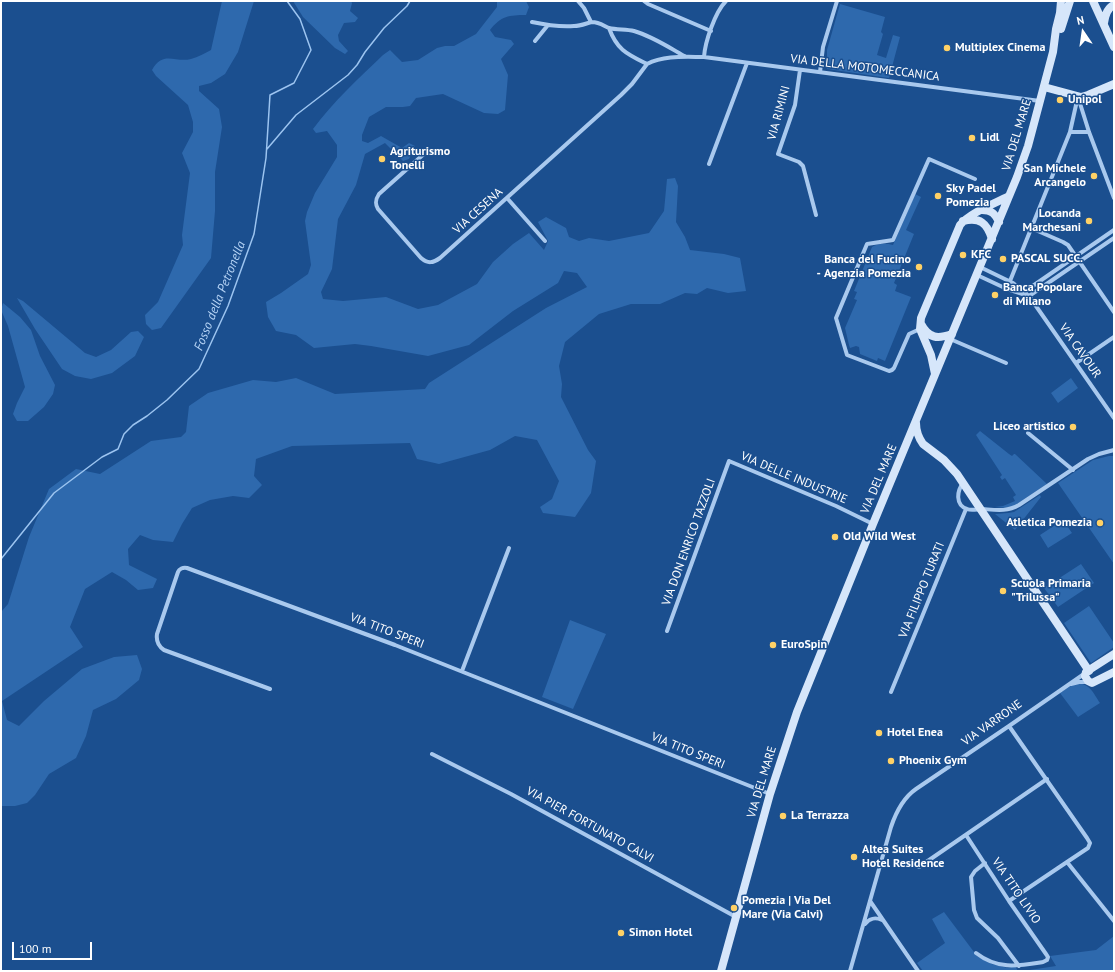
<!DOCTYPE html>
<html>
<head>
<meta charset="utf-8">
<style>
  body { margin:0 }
  #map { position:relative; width:1115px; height:972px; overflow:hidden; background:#1b4f8f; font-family:"PT Sans",sans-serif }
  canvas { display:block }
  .frame { position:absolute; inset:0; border:2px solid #fff; pointer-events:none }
  .north { position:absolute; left:1063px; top:12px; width:40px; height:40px; -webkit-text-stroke:3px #1b4f8f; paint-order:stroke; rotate:347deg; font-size:11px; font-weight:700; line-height:16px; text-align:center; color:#fff }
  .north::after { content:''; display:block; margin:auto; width:14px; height:18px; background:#fff; clip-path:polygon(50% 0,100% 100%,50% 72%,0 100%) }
  .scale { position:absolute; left:12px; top:942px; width:80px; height:18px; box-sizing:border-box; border:2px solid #fff; border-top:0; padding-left:5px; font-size:12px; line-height:14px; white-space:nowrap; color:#fff; -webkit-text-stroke:3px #1b4f8f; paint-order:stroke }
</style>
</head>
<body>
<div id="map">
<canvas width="1115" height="972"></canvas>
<div class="frame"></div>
<div class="north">N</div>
<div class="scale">100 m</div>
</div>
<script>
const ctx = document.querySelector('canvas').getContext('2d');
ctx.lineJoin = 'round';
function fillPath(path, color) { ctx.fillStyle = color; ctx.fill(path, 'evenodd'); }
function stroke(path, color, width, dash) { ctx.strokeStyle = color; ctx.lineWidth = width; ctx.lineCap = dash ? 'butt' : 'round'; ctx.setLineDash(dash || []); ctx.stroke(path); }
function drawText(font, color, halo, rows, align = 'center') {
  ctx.font = font + ' "PT Sans",sans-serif'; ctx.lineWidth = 3; ctx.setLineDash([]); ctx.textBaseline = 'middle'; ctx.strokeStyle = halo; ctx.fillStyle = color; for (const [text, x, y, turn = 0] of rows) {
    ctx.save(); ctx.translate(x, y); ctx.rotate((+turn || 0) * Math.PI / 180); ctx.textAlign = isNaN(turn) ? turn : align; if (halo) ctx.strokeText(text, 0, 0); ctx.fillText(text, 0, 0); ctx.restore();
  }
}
fillPath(new Path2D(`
  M222,1H254L238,52L225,74L211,83L199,86V91L219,109L222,127L215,172V211L211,258L161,328L152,330L146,324L145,315L158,302L183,245L182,235L190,173L182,153L193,132V122L188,105L156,76L152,70C163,50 175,63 191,59C198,57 205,53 211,50Z
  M293,1H351L352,3L350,11L358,18L355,22L344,23L338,35L339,41L348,51L345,54L335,48L303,17Z
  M497,1H526L529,7L526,15C509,15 501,16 490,30L495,37L511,40L514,44L501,59L508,75L505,110L498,114L484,113L443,94L416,98L410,106L403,107H386L369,117L362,135V141L368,143L381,136L402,148L409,143L415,146L409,159L403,161L385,143L365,154L356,185L338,219L332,269L321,292L323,299L343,301L386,297L418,309L438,305L477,284L493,262L513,244L529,233L544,250L548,241L538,222L546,217L566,228L569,237L579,241L589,238L609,241L649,233L664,211L667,179L675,178L678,186L676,222L685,237L690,250L724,254L740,258L746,291L728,293L707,288L697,294L685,293L660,304H631L599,314L565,342L559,366L562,384L561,397L588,450L596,461L591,493L575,517L543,513L540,507L552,499L559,481L537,440L515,436L490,450L439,464L417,459L410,443L292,446L256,459L254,476L262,485L249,498L233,496L210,500L192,508L182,524L173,542L153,540L140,535L128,549L129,565L157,579L153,588L138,590L126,580L112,572L85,589L70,627L83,647L2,701L7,720L19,726L44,701L82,669L114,657L137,655L142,669L139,680L116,699L93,710L86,736L76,758L49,774L35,795L27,803L15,806H1V612L8,604L29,537L49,489L76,469L100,474L151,441L181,437L186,432L189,406L208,393L253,380L276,382L296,378L335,394L425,389L429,383L546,308L587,287L577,273L564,271L558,283L513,311L469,345L428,356L371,346L355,344L314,348L296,335L276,331L268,317L266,302L281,293L308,274L311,265L305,221L307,212L315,193L337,157V145L327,131L316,133L313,129C334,101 358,79 383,55L390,50L402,62L418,60L437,48L445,46H454L476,34L497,7Z
  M840,4L885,17L881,32L883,34L877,55L886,58L893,35L900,37L889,78L827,69V50Z
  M915,194L921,197L906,230L914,234L894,283L897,285L895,291L911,297L885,361L878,358L877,361L860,354L859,347L856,346L850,348L849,345L845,328L857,300L854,299L857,292L854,291L872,247C878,243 886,243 893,245Z
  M17,298L23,301L85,353L96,357L111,350L131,332L138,331L144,337L135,356L112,373L91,379L75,376L62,369L35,329Z
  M3,303L20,317L31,330L40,356L55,385L53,394L44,407L28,421H17L13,414L17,403L25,387L8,326L1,310Z
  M1071,378L1078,388L1058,403L1051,393Z
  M980,431L1009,454L1012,456L1014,454H1015L1047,484L1014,506L1008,508L995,507L1003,506L1015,501L1013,497L1016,495L1005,478L1002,480L1000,477L1002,475L976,435Z
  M1109,456H1114V564L1058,483L1093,460Z
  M1040,495L1041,497L1015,530L995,514L1008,513L1014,512Z
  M1063,520L1072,533L1048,548L1040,535Z
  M1081,564L1094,583L1058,607L1044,588Z
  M1089,606L1114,643V647L1091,663L1064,623Z
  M570,620L606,634L573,709L542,697Z
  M1078,683C1091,685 1093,693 1100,703L1078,717L1060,693L1072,685Z
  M944,912L977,956L992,964L1008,968L1015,966L1018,971H923L917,963L945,943L932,919Z
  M1114,936V971H1023L1056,966L1050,956L1096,950Z`), '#2e69ad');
stroke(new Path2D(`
  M267,149L296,115L348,75L357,65L365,52L384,28L407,6L410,1
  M1,559L54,493L102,457L118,449L124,434L133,425L147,416L167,400L199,369L228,306L254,234L266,158L270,95L294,83L311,50L300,19L287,1`), '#9cc4f0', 1.5);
stroke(new Path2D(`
  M578,1L584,8L591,22
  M644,1L648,4L711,31
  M532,22C546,25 560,27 574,26C581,26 587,23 592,22C599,22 604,26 609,28C617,30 626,29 634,31C652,36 670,48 686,57
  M609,28C617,50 627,54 647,64
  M535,41L548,25
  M704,57C705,42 715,12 726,1
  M647,64C664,55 686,57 704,57L1040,101
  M800,70L795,105L778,154L799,162L803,166L816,215
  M820,72L823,47L837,1
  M1078,97L1089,132L1114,198
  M1070,132H1089
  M425,153L379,194C375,200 375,204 378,209L421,258C428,264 433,263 440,258L621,95L632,84L647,64
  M709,164L747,63
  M507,198L545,241
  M1031,228L1063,242L1068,245L1114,312
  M980,267L1013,283L1029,296L1114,418
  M977,275L1007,289L1029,296L1114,238
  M1010,281L1070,132L1078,96
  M1024,292L1114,230
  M920,329L909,334L894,368L892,370L889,371L847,355L836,318L867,244L893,240L929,159L975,179
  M950,339L1006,363
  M1076,363L1114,337
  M1028,433L1073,470
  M963,483C957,491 955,505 967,509C972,511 977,509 983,509C996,510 1007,512 1019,505L1088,459L1099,454L1114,450
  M667,631L729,461L836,506L873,524
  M462,671L509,548
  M1071,684L1079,682H1088
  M270,689L164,650C158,646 156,641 157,634L178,572C179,569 183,567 187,568L395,645L770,794
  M891,692L919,624L966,509
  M432,754L511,794L736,917
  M966,835L1009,901L1046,954L1048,957L1047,960L1043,962C1018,966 998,970 976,953
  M1067,862L1114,921
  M985,863L975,871L971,877L974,910L977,918L998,938L1019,966
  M919,867L1047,779
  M870,901L918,971
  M1009,901L1067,862L1088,848L1090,843L1087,838L1009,726
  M865,924C870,918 875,917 882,920
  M850,971L891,827C896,812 903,798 916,789L1009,726L1084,674`), '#a9c9ee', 4);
stroke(new Path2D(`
  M1093,1L1114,47
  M1104,23C1105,15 1107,8 1114,5
  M1061,29L1070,1
  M1044,87L1081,97L1088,95L1114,84
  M982,210C992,210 995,214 999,222
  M963,221C980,217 987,223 992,239
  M921,324C929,339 938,339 952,334
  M935,374L931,355L920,329L921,318L960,225C971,212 994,204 1009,196
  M916,423C916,431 918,437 923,444L944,460L957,474L1089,671
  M1114,654L1086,672L1085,676L1088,681L1092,683L1114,672
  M721,971L770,794L797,712L873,524L1017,177L1028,146L1053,52L1056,29L1060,13L1061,1`), '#d6e6fa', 8);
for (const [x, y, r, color] of [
  [947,48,4,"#ffd166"],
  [1060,100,4,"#ffd166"],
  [972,138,4,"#ffd166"],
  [382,159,4,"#ffd166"],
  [1094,176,4,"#ffd166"],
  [938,196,4,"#ffd166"],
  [1089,221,4,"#ffd166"],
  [963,255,4,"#ffd166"],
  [1003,259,4,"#ffd166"],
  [919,267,4,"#ffd166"],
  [995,295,4,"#ffd166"],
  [1073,427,4,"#ffd166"],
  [1100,523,4,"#ffd166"],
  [835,537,4,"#ffd166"],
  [1003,591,4,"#ffd166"],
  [773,645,4,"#ffd166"],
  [879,733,4,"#ffd166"],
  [891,761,4,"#ffd166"],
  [783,816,4,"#ffd166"],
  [854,857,4,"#ffd166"],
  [734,908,4,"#ffd166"],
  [621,933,4,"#ffd166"]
]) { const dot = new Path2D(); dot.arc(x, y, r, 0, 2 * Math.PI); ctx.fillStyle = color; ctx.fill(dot); stroke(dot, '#1b4f8f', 1.5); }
drawText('bold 12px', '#fff', '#1b4f8f', [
  ["Multiplex Cinema",955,48],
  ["Unipol",1068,100],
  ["Lidl",980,138],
  ["Agriturismo",390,152],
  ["Tonelli",390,166],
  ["San Michele",1086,169,"right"],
  ["Arcangelo",1086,183,"right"],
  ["Sky Padel",946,189],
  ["Pomezia",946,203],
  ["Locanda",1081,214,"right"],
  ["Marchesani",1081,228,"right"],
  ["KFC",971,255],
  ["PASCAL SUCC.",1011,259],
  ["Banca del Fucino",911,260,"right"],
  ["- Agenzia Pomezia",911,274,"right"],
  ["Banca Popolare",1003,288],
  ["di Milano",1003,302],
  ["Liceo artistico",1065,427,"right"],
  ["Atletica Pomezia",1092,523,"right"],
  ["Old Wild West",843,537],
  ["Scuola Primaria",1011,584],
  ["\"Trilussa\"",1011,598],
  ["EuroSpin",781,645],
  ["Hotel Enea",887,733],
  ["Phoenix Gym",899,761],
  ["La Terrazza",791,816],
  ["Altea Suites",862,850],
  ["Hotel Residence",862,864],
  ["Pomezia | Via Del",742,901],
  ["Mare (Via Calvi)",742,915],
  ["Simon Hotel",629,933]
], 'left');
drawText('12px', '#fff', '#1b4f8f', [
  ["VIA DELLA MOTOMECCANICA",865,68,7],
  ["VIA RIMINI",779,113,-75],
  ["VIA DEL MARE",1017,135,-73],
  ["VIA CESENA",478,211,-42],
  ["VIA CAVOUR",1080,351,55],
  ["VIA DELLE INDUSTRIE",794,478,23],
  ["VIA DEL MARE",879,479,-67],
  ["VIA DON ENRICO TAZZOLI",689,542,-70],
  ["VIA FILIPPO TURATI",922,590,-68],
  ["VIA TITO SPERI",387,631,21],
  ["VIA VARRONE",992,723,-35],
  ["VIA TITO SPERI",688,751,22],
  ["VIA DEL MARE",762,782,-73],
  ["VIA PIER FORTUNATO CALVI",590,825,29],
  ["VIA TITO LIVIO",1016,891,56]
]);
drawText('italic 13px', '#b5d3f5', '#1b4f8f', [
  ["Fosso della Petronella",220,296,-68]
]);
</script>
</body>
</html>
